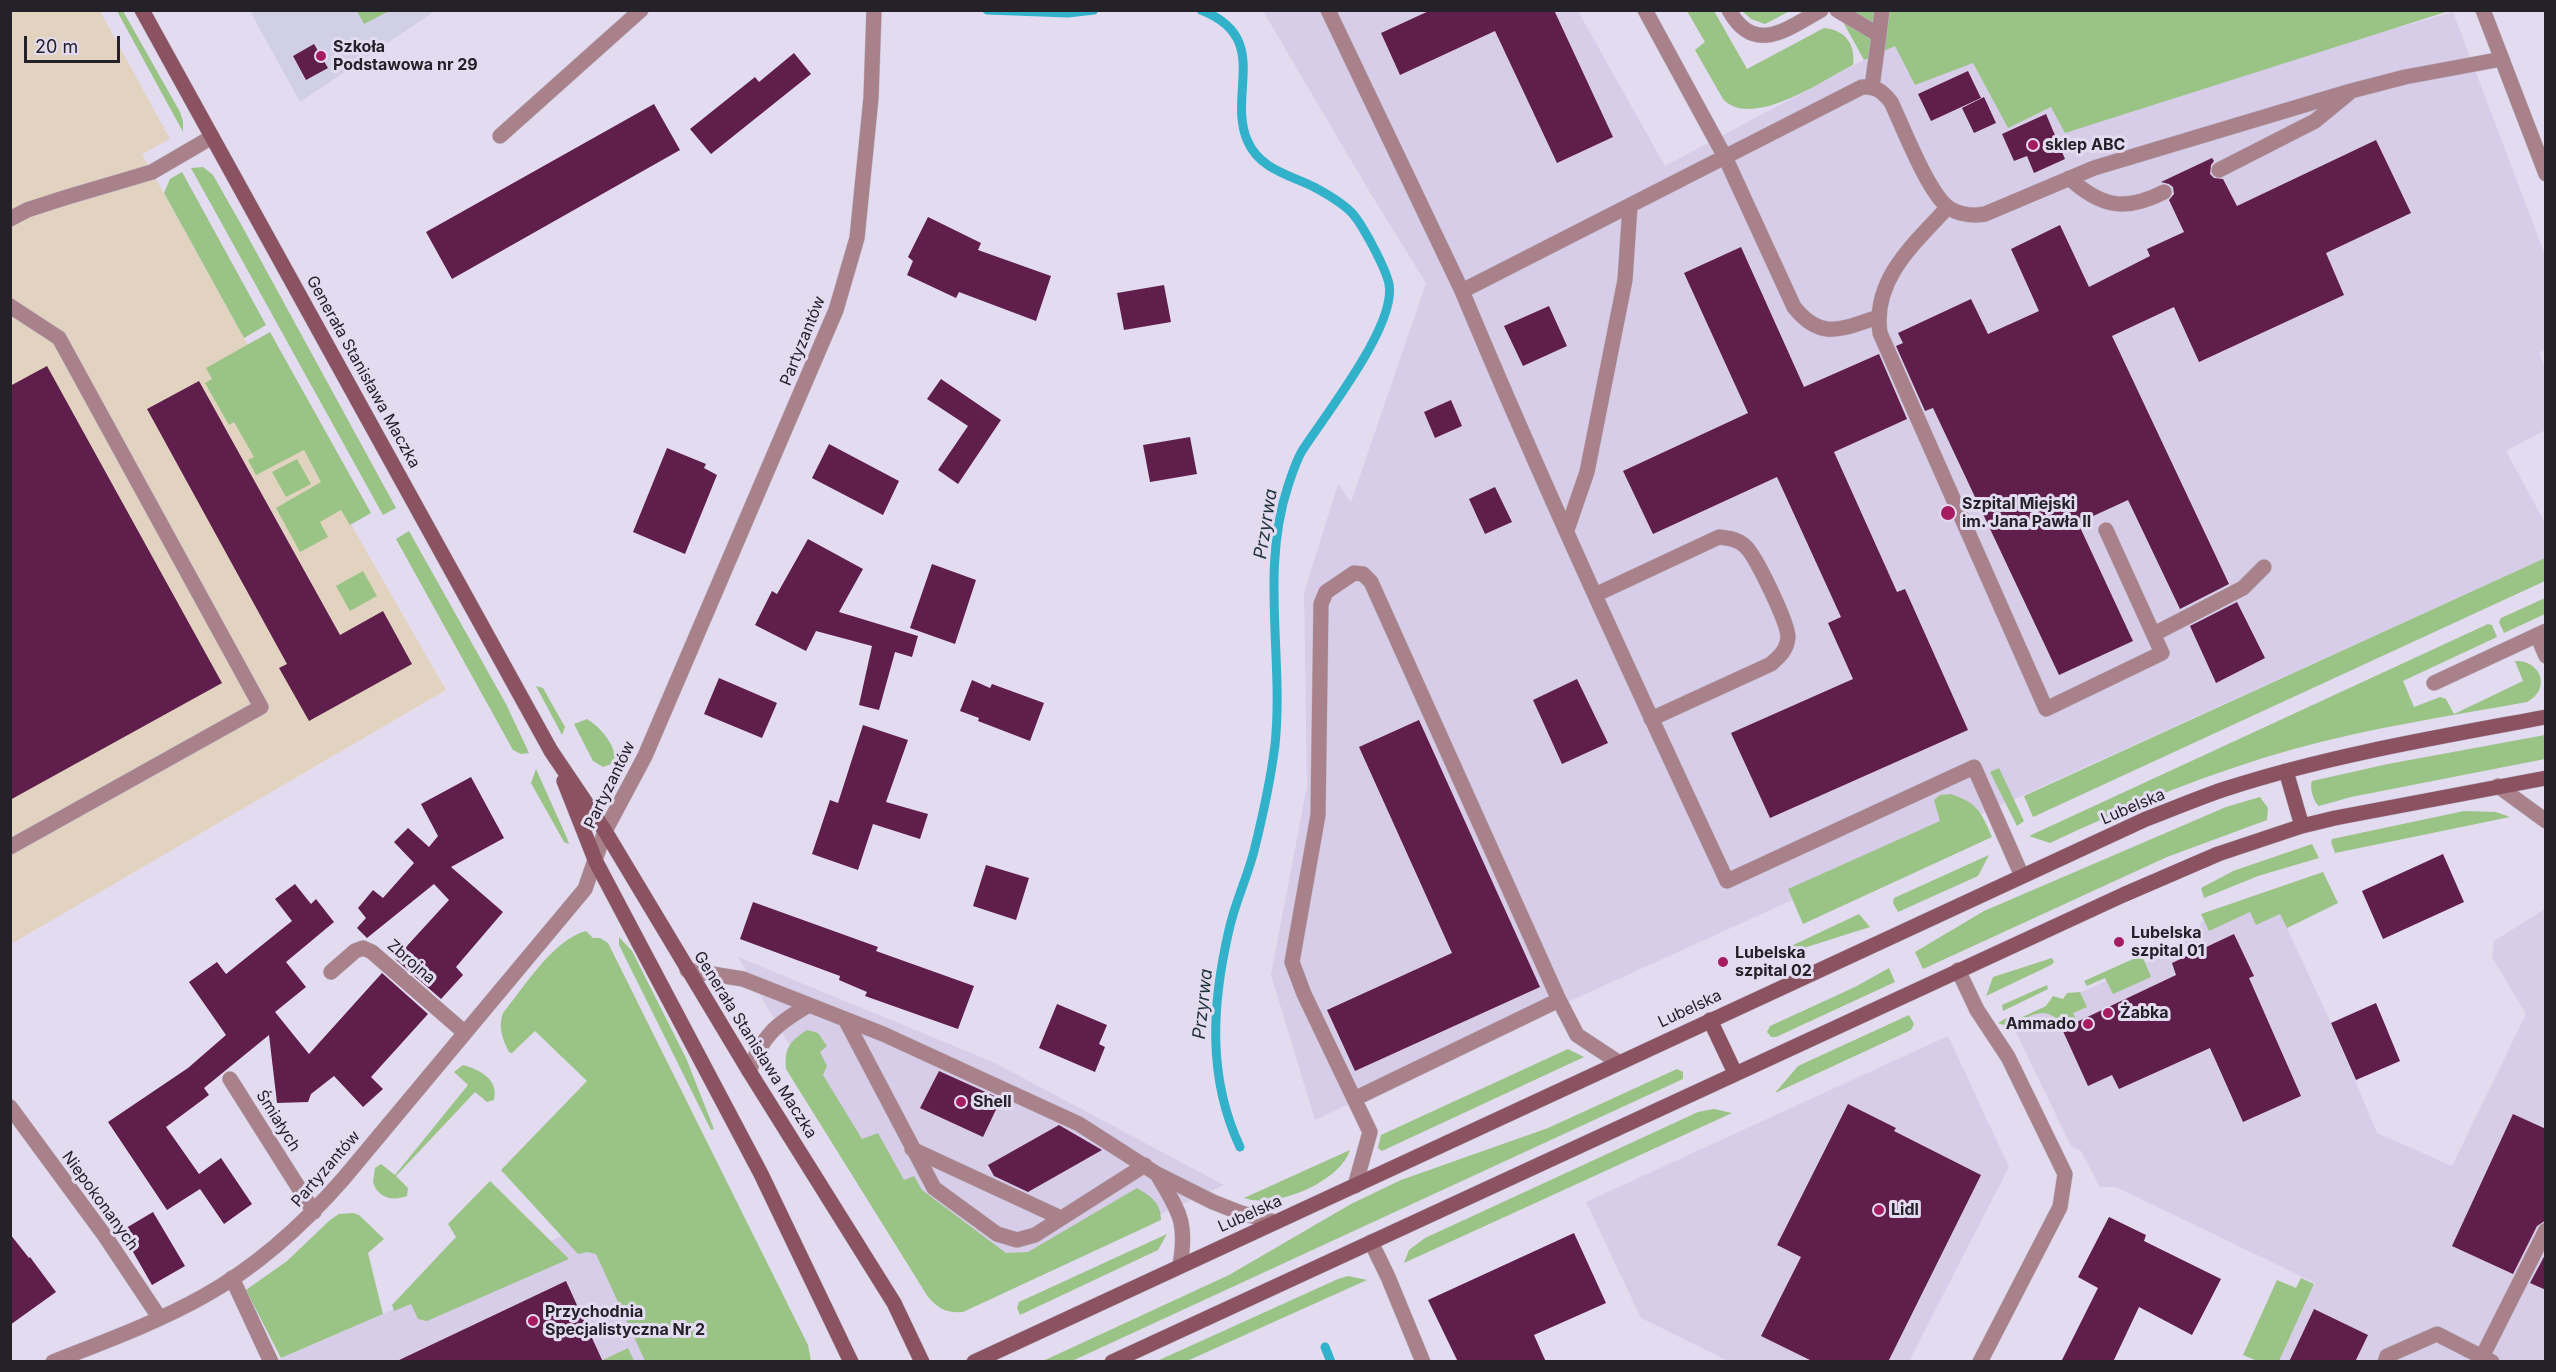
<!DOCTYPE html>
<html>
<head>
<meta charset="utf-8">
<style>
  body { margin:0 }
  #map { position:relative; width:2556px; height:1372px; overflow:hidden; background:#e3dbf0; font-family:Inter,sans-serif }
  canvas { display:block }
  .frame { position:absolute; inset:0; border:12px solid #242129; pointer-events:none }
  .scale { position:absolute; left:24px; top:36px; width:96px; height:27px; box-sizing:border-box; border:3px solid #242129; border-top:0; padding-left:8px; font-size:18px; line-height:21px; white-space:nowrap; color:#242129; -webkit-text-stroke:4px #e3dbf0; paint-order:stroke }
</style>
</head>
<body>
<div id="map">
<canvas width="2556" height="1372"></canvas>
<div class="frame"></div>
<div class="scale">20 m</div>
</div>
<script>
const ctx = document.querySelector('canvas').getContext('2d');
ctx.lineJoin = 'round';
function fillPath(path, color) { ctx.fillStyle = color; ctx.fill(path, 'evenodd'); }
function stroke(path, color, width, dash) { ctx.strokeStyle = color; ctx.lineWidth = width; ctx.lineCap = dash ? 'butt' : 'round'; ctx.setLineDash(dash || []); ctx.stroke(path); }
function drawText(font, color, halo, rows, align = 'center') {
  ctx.font = font + ' Inter,sans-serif'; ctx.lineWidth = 6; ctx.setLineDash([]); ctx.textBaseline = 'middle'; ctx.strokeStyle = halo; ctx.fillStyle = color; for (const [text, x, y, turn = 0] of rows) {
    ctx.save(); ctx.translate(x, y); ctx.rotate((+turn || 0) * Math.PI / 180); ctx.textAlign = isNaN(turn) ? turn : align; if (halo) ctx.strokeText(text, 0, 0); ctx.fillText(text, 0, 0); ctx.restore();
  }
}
fillPath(new Path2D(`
  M1263,11H1578L1665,166L1864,60L1895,45L1973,63L2008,127L2052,107L2404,26L2453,12L2545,255V350L2539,353L2545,368V430L2506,451L2545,523V558L1581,996L1315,1120L1271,975L1307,786L1304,593L1338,484L1351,502L1426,283L1369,191Z
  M2273,894L2328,908L2287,928L2331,1023L2377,1133L2452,1166L2526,1014L2492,957L2494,941L2545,909V1361H2279L2315,1283L2116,1187H2100L2081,1151L2071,1146L2012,1024L2180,947L2202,922Z
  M738,957L993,1062L1224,1185L1031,1274L946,1232L836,1124Z
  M1948,1036L2009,1167L1909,1361H1728L1641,1318L1586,1202Z
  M612,1214L687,1362H273Z`), '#d8cde8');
fillPath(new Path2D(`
  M11,11H100L170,139L142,154L244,338L446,690L11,944Z`), '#e2d3c1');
fillPath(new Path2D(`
  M250,11H435L300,102Z`), '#d1cfe5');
fillPath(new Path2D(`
  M2452,10L2065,133L2051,107L2008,128L1973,63L1915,85L1895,46L1864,60L1837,11Z
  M117,11H123L180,112L183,121V132Z
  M357,11H389L364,24Z
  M1687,11H1714L1747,69L1824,28C1845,30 1856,44 1853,65C1823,80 1752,130 1723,99L1695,50L1705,42Z
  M1742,11H1790L1765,24L1751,19Z
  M203,167L213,175L242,226L396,508L383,515L191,168Z
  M182,172L266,325L244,338L164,193L170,179Z
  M270,332L371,513L350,525L341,510L320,522L328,537L300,552L276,508L321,482L304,450L256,475L248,460L254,457L234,422L229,425L205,383L212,379L206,368Z
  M297,459L311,484L286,497L272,472Z
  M409,531L506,704L529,753L521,754L513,750L396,539Z
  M2545,558V581L2033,817L2024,796Z
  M363,571L377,596L350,611L336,586Z
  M2545,598V614L2504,633L2499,622L2501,618Z
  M2488,624L2492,625L2497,637L2403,681L2414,707L2440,697L2446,699L2454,714L2523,681L2515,661C2542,660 2551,690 2527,702C2449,716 2370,728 2294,749C2209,773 2130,805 2050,843L2029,836Z
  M536,686L543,688L565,727L562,735Z
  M587,719C600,727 618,746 614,763L603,767L593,761L574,724Z
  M2545,735V759L2351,797L2319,806C2314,803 2309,787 2312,781L2388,764Z
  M1999,768L2024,821L2017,826L1990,772Z
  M536,769L567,838L569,844L564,842L531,783Z
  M1951,794C1978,803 1981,812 1992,837L1803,924L1788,889L1940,821L1934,800L1940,795Z
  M2260,797L2268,808L2267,820L2167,857L1923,969L1915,952L1984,911L2226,807Z
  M2464,811L2496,812L2510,817L2335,853L2331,842L2332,839Z
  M2312,844L2319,858L2258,876L2204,898L2201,888L2233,871Z
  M1989,855L1978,876L1898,912L1893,903L1894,898Z
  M2323,872L2338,903L2287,928L2280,914L2256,925L2250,912L2209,931L2201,914Z
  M1859,914L1870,927L1791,952L1789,947Z
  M586,931L593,938H600L608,943L808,1345L811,1361H645L596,1254L587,1252L578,1254L501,1170L587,1081L535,1031L512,1053L509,1052C502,1038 498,1027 503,1013C525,986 553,940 586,931Z
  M619,937L632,951L686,1058L714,1129L711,1130L619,945Z
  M2142,955L2151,977L2113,994L2105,978L2087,986L2084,981Z
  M2052,958L2054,962L2051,965L1986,996L1993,977Z
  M1889,968L1895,982L1776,1037H1771L1767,1032L1770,1026L1855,987Z
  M2047,985L2048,989L2003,1011L2002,1005Z
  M2080,992L2087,1007L2073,1013L2076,1019L2063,1025C2043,1001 2028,1019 2009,1027L1998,1023L2008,1017L2016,1020L2046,1006L2053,996L2063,999L2067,993Z
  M1909,1015L1914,1024L1911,1030L1775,1093L1798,1066Z
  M807,1030L818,1033L827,1046L820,1052L827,1066L823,1075L862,1139L878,1133L904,1180L914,1176L922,1190L1006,1253L1028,1252L1137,1188C1152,1197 1161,1203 1161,1220L963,1312C946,1313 939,1309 928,1297L786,1069C784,1048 790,1041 807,1030Z
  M1568,1049L1584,1057L1382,1151L1378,1148L1381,1135Z
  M463,1065C480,1070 499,1079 494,1100L487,1102L475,1092L396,1176L408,1188L407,1196C392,1202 377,1197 373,1182L375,1168L381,1164L395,1175L468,1085L454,1072Z
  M1677,1069L1683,1072V1079L1072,1361H1043L1229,1275L1351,1204L1401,1180L1548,1128Z
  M1714,1109L1732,1113L1404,1263L1409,1250L1425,1238L1698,1112Z
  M1350,1150C1340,1182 1275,1209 1244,1198Z
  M490,1181L569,1259L427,1321L418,1319L411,1304L394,1311L392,1305L456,1237L448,1224Z
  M353,1213L359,1215L384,1239L368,1253L383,1314L281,1358L246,1290L287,1261L330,1220L339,1214Z
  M1167,1234L1158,1250L1020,1315L1017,1308L1019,1302Z
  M1348,1276L1367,1280L1187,1361H1157L1338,1279Z
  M2301,1278L2314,1284L2279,1361H2257L2243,1355L2277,1280L2296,1288Z
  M628,1348L634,1361H603V1360Z`), '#9ac386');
stroke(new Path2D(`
  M987,10L1068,13L1094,10
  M1201,10C1273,38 1226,95 1248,142C1260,169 1290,175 1314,187C1327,194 1341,202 1351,212C1362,223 1386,269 1389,284C1397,325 1325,415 1302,451C1296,461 1292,474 1288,486C1260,570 1284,659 1275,745C1271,777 1262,819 1254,851C1247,878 1235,903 1229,930C1212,1003 1207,1077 1240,1147
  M1325,1347L1331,1362`), '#32b2ca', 9);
fillPath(new Path2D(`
  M1431,10H1554L1613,137L1557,163L1495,31L1400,75L1381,33Z
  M314,44L328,68L306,80L293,56Z
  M794,53L811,74L711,154L690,129L755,77L759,82Z
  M1968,71L1981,98L1931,121L1918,94Z
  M1984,97L1996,123L1974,133L1962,108Z
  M654,104L680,150L452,279L426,232Z
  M2046,114L2065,159L2034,173L2027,156L2014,161L2002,134Z
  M2376,140L2411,213L2326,253L2344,295L2199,362L2174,307L2112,336L2229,584L2180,609L2128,500L2078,523L2133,641L2059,675L1933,408L1925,411L1896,346L1903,343L1898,333L1971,299L1988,334L2039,311L2011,249L2060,225L2089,287L2150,256L2147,249L2184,232L2169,200L2174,194L2173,187L2169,184L2161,182L2212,158L2214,161L2211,165L2210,174L2214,178L2223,179L2237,206Z
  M928,217L981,243L978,250L1051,276L1036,321L959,292L956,298L907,275L913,261L908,257Z
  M1741,247L1804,387L1879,354L1907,419L1834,452L1897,592L1905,589L1968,730L1770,818L1731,733L1853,679L1828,623L1841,617L1777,477L1653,534L1623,471L1748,413L1684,273Z
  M1164,285L1171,322L1124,330L1117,293Z
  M1549,306L1567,346L1523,366L1504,326Z
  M47,366L222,683L10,800V386Z
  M941,379L1001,420L958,484L938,470L968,426L927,399Z
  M199,381L340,635L383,611L412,664L309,721L279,668L287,664L147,409Z
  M1451,400L1462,426L1435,438L1424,412Z
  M1190,437L1197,474L1150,482L1143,445Z
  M829,444L899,481L883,515L812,478Z
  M667,448L706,464L704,468L717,475L685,554L633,532Z
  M1495,487L1512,522L1485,534L1469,499Z
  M808,539L863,569L839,612L918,636L912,657L895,652L879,710L859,705L872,646L816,631L806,651L755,625L772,591L777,594Z
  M932,564L976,580L955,644L910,628Z
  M2237,602L2265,658L2216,683L2190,626Z
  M719,678L777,703L762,738L704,714Z
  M1577,679L1608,743L1562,764L1533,700Z
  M972,680L990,688L992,684L1044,703L1030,741L978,721L979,718L960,711Z
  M1419,720L1540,987L1355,1071L1327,1010L1452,953L1359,747Z
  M863,725L908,740L886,802L928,814L920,839L873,824L858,870L812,854L830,800L838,803Z
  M471,777L504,838L451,867L503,912L456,967L463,975L441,999L395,959L449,900L434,884L367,938L357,928L366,918L358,908L373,890L383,898L414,863L394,842L408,828L429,847L438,836L421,804Z
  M2443,854L2464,902L2383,939L2362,891Z
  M986,865L1029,878L1016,920L973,906Z
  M295,884L311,904L316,899L334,922L286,962L306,987L275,1012L309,1054L382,973L428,1014L371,1077L383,1089L363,1107L334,1076L311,1094L308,1102L277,1103L269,1035L204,1088L209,1095L166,1127L199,1174L221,1158L252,1204L224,1224L200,1189L167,1210L108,1122L188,1068L226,1035L189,982L217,962L226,974L292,921L275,899Z
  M753,902L878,947L876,951L974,986L958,1029L865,996L867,992L839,980L840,976L740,939Z
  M2234,934L2254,976L2249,978L2301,1096L2243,1122L2210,1048L2119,1089L2112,1075L2088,1086L2062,1029L2176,975L2172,963Z
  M2376,1003L2400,1061L2356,1080L2331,1023Z
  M1057,1004L1107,1025L1099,1044L1105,1047L1095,1072L1039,1048Z
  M939,1071L1001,1099L983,1137L920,1108Z
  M1848,1104L1896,1128L1894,1131L1981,1175L1888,1362H1814L1761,1336L1801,1257L1777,1245Z
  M2513,1114L2546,1129V1220L2537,1226L2513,1274L2452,1246Z
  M1059,1125L1102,1150L1028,1192L994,1176L988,1165Z
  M153,1212L185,1266L152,1285L121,1231Z
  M2109,1217L2146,1235L2144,1241L2221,1279L2192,1335L2139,1307L2113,1362H2061L2098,1288L2078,1277Z
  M1574,1233L1606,1303L1534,1335L1546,1362H1458L1428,1300Z
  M10,1234L29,1258L30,1257L56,1292L10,1325Z
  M2546,1253V1290L2530,1283Z
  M566,1281L603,1362H395Z
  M2314,1309L2368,1335L2355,1362H2289Z`), '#601e4d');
const service = new Path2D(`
  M1328,10L1462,291L1862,87C1876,86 1882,91 1891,102C1903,127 1928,193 1949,208C1960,215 1973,216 1985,214L2094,168L2351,91L2405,77L2502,59
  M1645,10L1725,157L1794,307C1821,341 1842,329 1878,317
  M1729,10C1754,56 1787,29 1821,10
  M1837,10L1879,35L1872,87
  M1879,35L1882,10
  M500,136L641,10
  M2219,170L2315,121L2348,94
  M2069,178C2101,207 2125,212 2164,192
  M1948,207C1915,243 1872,279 1880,333L2046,709L2162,653L2106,530
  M10,219L27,210L64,198L152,172L212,137
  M1462,291C1545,490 1636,686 1727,881L1974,767L2022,876
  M10,306L59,338L261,707L10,847
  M1567,530L1587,472L1625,280L1630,206
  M1597,594L1719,537C1729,538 1737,539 1745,546C1756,556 1788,623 1788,637C1787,650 1780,656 1771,664L1651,719
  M2154,634L2243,588L2264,567
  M2537,635L2546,656
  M2434,683L2546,631
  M2498,786L2546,821
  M687,970L743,979L883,1034L1079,1124L1157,1174L1213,1202L1241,1213L1275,1222
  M1958,970L1977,1010
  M845,1019L934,1188L997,1234L1017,1240L1035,1235L1145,1165
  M749,1071C763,1035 776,1024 809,1005
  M1354,1099L1559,1000
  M912,1149L1061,1218
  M1157,1174C1178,1211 1188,1220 1180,1265
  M1355,1186L1370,1132L1304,994L1292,962L1318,815L1321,604L1326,592L1354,573L1363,574L1371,582L1559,1000L1577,1035L1618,1062
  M232,1278L271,1362
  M2482,1357L2546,1230
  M2385,1362L2387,1356L2437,1334L2492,1362`);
const minor = new Path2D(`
  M2483,10L2546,174
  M331,972L355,951L363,948L372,952L464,1032
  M1977,1010L2008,1057L2065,1174L2060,1207L1980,1362
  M230,1079L314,1212
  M10,1107L105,1236L159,1317
  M1371,1242L1388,1277L1423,1362
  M53,1362C103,1342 156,1323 204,1296C258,1266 304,1224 344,1178L585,889L605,831L645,756L836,310L857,238L871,98L874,10`);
const secondary = new Path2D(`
  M142,10L551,751L605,831L749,1071L894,1303L922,1362
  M2286,771L2302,826
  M564,781L596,862L761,1174L851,1362
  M1710,1020L1735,1073
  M974,1362L2146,819C2173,809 2200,797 2228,788C2331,755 2439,737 2546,717
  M1112,1362L2123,895L2218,854L2302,826L2335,818L2546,778`);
stroke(service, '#c1bacc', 16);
stroke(minor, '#c1bacc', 16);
stroke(secondary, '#c1bacc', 16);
stroke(service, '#a8818a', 15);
stroke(minor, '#a8818a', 15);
stroke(secondary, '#8b5362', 15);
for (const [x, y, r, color] of [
  [321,56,6,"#a61c62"],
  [2033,145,6,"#a61c62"],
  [1948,513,8,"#a61c62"],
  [2119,942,6,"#a61c62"],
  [1723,962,6,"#a61c62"],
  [2108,1013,6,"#a61c62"],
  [2088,1024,6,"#a61c62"],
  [961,1102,6,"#a61c62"],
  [1879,1210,6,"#a61c62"],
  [533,1321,6,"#a61c62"]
]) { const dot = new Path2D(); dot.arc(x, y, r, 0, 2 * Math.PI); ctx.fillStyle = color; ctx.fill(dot); stroke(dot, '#e3dbf0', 2); }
drawText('bold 16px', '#242129', '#e3dbf0', [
  ["Szkoła",333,47],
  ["Podstawowa nr 29",333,65],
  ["sklep ABC",2045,145],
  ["Szpital Miejski",1962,504],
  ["im. Jana Pawła II",1962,522],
  ["Lubelska",2131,933],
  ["szpital 01",2131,951],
  ["Lubelska",1735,953],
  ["szpital 02",1735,971],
  ["Żabka",2120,1013],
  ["Ammado",2076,1024,"right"],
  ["Shell",973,1102],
  ["Lidl",1891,1210],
  ["Przychodnia",545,1312],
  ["Specjalistyczna Nr 2",545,1330]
], 'left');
drawText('16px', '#242129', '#e3dbf0', [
  ["Partyzantów",803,341,-68],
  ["Generała Stanisława Maczka",363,372,61],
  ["Partyzantów",610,785,-64],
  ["Lubelska",2133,807,-23],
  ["Zbrojna",411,962,41],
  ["Lubelska",1690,1009,-25],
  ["Generała Stanisława Maczka",755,1045,58],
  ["Śmiałych",278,1121,58],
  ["Partyzantów",326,1169,-49],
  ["Niepokonanych",100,1201,54],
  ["Lubelska",1250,1214,-24]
]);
drawText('italic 18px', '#1d3237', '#e3dbf0', [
  ["Przyrwa",1266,524,-81],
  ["Przyrwa",1203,1004,-84]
]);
</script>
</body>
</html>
